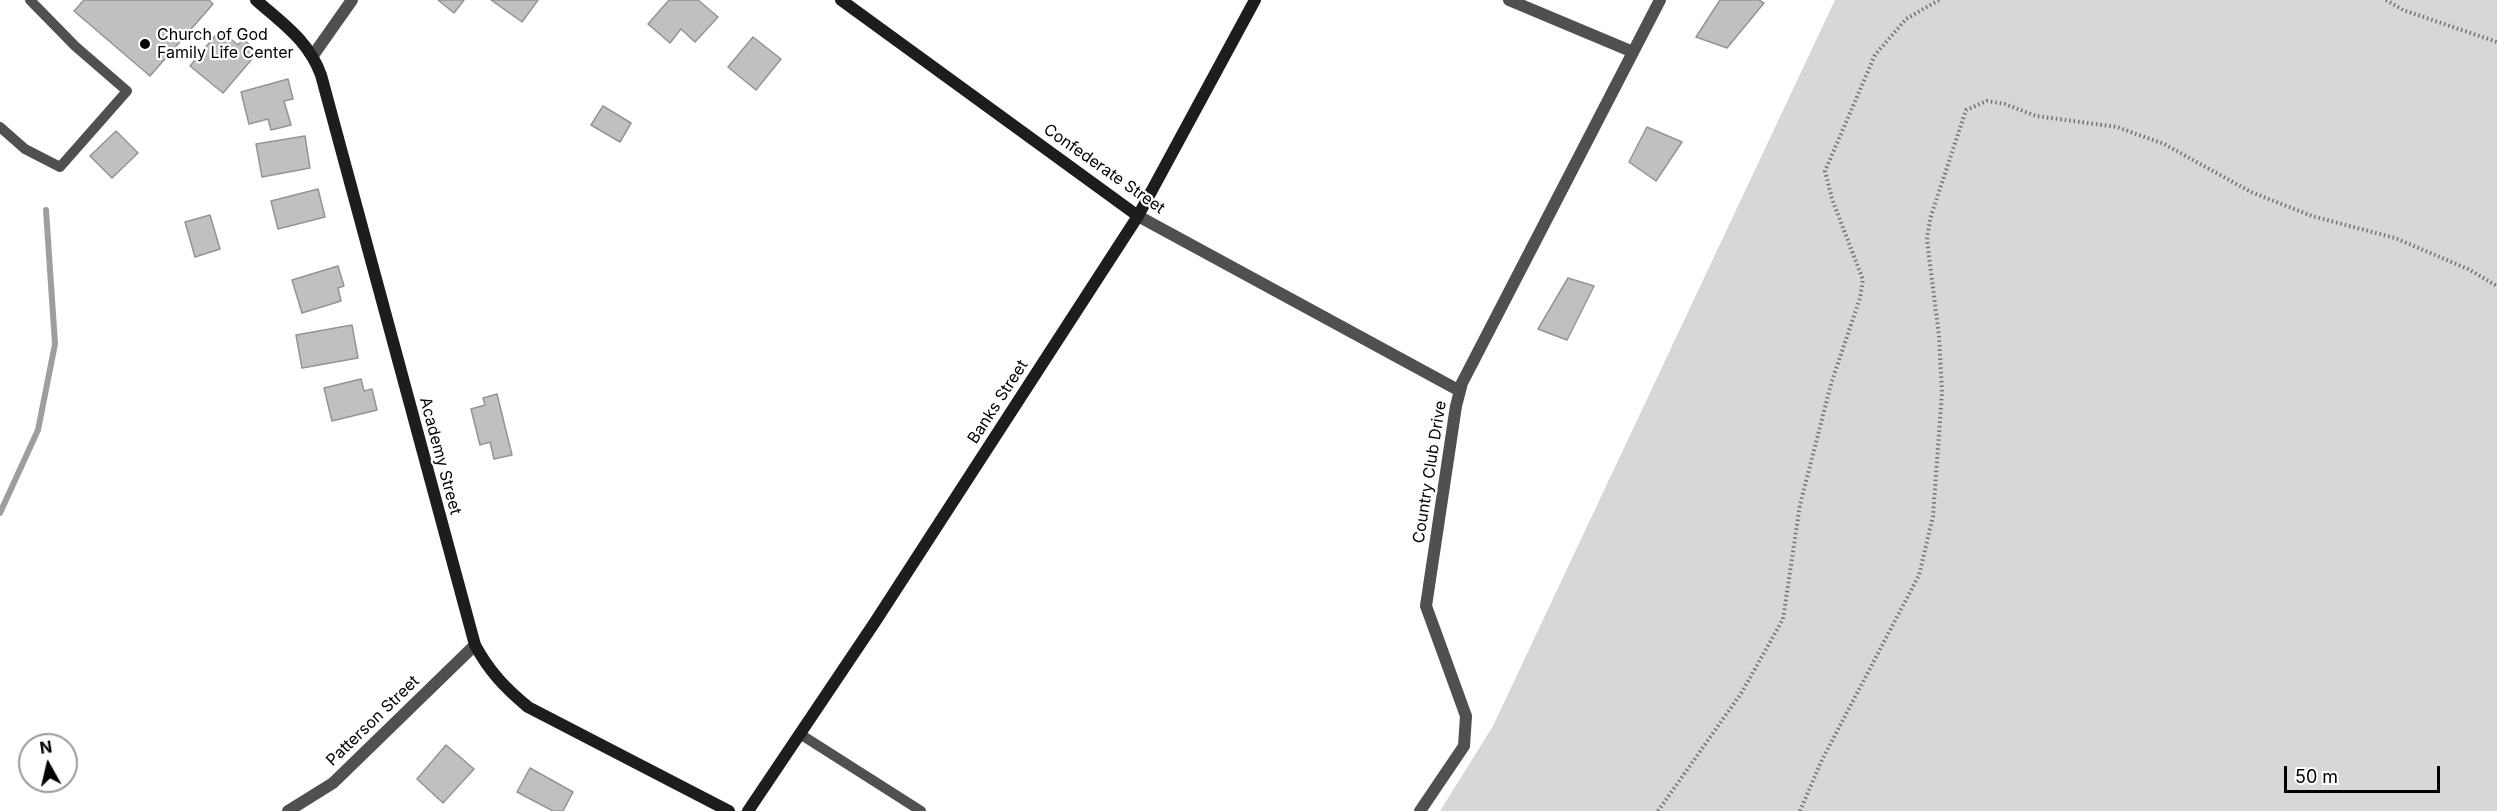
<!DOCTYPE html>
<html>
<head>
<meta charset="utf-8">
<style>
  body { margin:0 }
  #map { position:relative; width:2497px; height:811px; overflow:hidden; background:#fff; font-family:Inter,sans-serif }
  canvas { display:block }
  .north { position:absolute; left:18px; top:733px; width:60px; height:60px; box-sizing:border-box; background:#fff; border:2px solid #999; border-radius:50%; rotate:352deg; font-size:16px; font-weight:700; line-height:24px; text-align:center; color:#000 }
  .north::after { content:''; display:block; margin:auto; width:21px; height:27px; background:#000; clip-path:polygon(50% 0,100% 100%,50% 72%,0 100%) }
  .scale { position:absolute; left:2284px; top:766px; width:156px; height:27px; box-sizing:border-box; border:3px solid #000; border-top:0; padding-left:8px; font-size:18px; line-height:21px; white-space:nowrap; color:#000; -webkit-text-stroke:4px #fff; paint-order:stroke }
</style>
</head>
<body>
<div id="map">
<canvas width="2497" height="811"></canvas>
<div class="north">N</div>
<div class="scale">50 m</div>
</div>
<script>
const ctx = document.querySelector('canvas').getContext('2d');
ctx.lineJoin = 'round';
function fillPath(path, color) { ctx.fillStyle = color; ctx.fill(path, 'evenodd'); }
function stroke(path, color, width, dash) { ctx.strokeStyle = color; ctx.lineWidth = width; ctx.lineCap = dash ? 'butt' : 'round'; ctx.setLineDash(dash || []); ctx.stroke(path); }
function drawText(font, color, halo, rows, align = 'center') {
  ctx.font = font + ' Inter,sans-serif'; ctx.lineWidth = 4.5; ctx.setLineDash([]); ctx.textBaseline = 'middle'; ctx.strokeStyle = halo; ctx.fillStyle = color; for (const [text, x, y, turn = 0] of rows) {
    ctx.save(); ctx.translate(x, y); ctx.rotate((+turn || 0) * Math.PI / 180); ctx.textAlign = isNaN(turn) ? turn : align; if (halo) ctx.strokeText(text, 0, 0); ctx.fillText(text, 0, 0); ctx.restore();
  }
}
fillPath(new Path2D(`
  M1835,0H2497V811H1440L1493,726Z`), '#d7d7d7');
stroke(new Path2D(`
  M0,513L38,430L55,344L46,210`), '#9e9e9e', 6);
const building = new Path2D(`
  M84,0H209L213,4L150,76L74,11Z
  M438,0H464L454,13Z
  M491,0H538L522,22Z
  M669,0H698L718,17L695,42L681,29L670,43L648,24Z
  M1720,0H1759L1764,3L1727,48L1696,37Z
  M220,30L238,45L243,39L258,52L223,93L190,66Z
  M753,37L781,59L756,90L728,67Z
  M288,79L293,99L284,101L291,125L271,130L268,119L249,124L241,92Z
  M603,106L631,123L620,142L591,125Z
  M1647,127L1682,142L1656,181L1629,162Z
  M116,131L138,153L112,178L90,156Z
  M305,136L310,168L262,177L256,144Z
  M318,189L325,217L278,229L271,201Z
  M210,215L220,249L195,257L185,222Z
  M338,266L344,286L338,288L341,301L302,313L292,280Z
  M1568,278L1594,286L1567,340L1538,329Z
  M352,325L358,358L302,368L296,335Z
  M361,379L364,391L372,389L377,410L332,421L324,388Z
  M497,394L512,455L494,459L490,442L480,445L471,409L485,405L483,398Z
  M446,745L474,769L443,803L417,779Z
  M530,768L573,792L563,811H553L517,792Z`);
fillPath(building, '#c0c0c0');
stroke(building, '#949494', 1.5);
stroke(new Path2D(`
  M2386,0L2403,10L2497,42
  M1658,811L1742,692L1783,619L1800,505L1831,384L1860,298L1863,280L1832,199L1825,171L1875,55L1906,19L1939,0
  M1800,811L1821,762L1919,575L1933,516L1942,392L1939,336L1927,240L1930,219L1966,110L1987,101L2005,104L2036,116L2117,127L2164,144L2251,192L2312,216L2395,238L2468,269L2497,286`), '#727272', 4, [1.5, 3]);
stroke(new Path2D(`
  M0,127L25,149L60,167L127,91L75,46L30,0
  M800,734L921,811`), '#505050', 10);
stroke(new Path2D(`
  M1509,0L1633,52
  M314,54L352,0
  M1138,216L1460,391
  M288,811L333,783L475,645
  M1420,811L1464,746L1466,716L1426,606L1456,406L1462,383L1660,0`), '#505050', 12);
stroke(new Path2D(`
  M256,0C283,24 308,40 321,75L475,645C489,671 505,688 528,707L729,811
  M841,0L1138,216
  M748,811L875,622L1138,216L1255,0`), '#1d1d1d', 12);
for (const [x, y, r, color] of [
  [145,44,6,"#000"]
]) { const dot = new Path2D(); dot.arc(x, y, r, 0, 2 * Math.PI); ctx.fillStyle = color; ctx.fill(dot); stroke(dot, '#fff', 2); }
drawText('16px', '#000', '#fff', [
  ["Church of God",157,35],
  ["Family Life Center",157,53]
], 'left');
drawText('16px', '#000', '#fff', [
  ["Confederate Street",1104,169,35],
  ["Banks Street",998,402,-57],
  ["Academy Street",440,456,75],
  ["Country Club Drive",1430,472,-81],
  ["Patterson Street",373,721,-44]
]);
</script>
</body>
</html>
